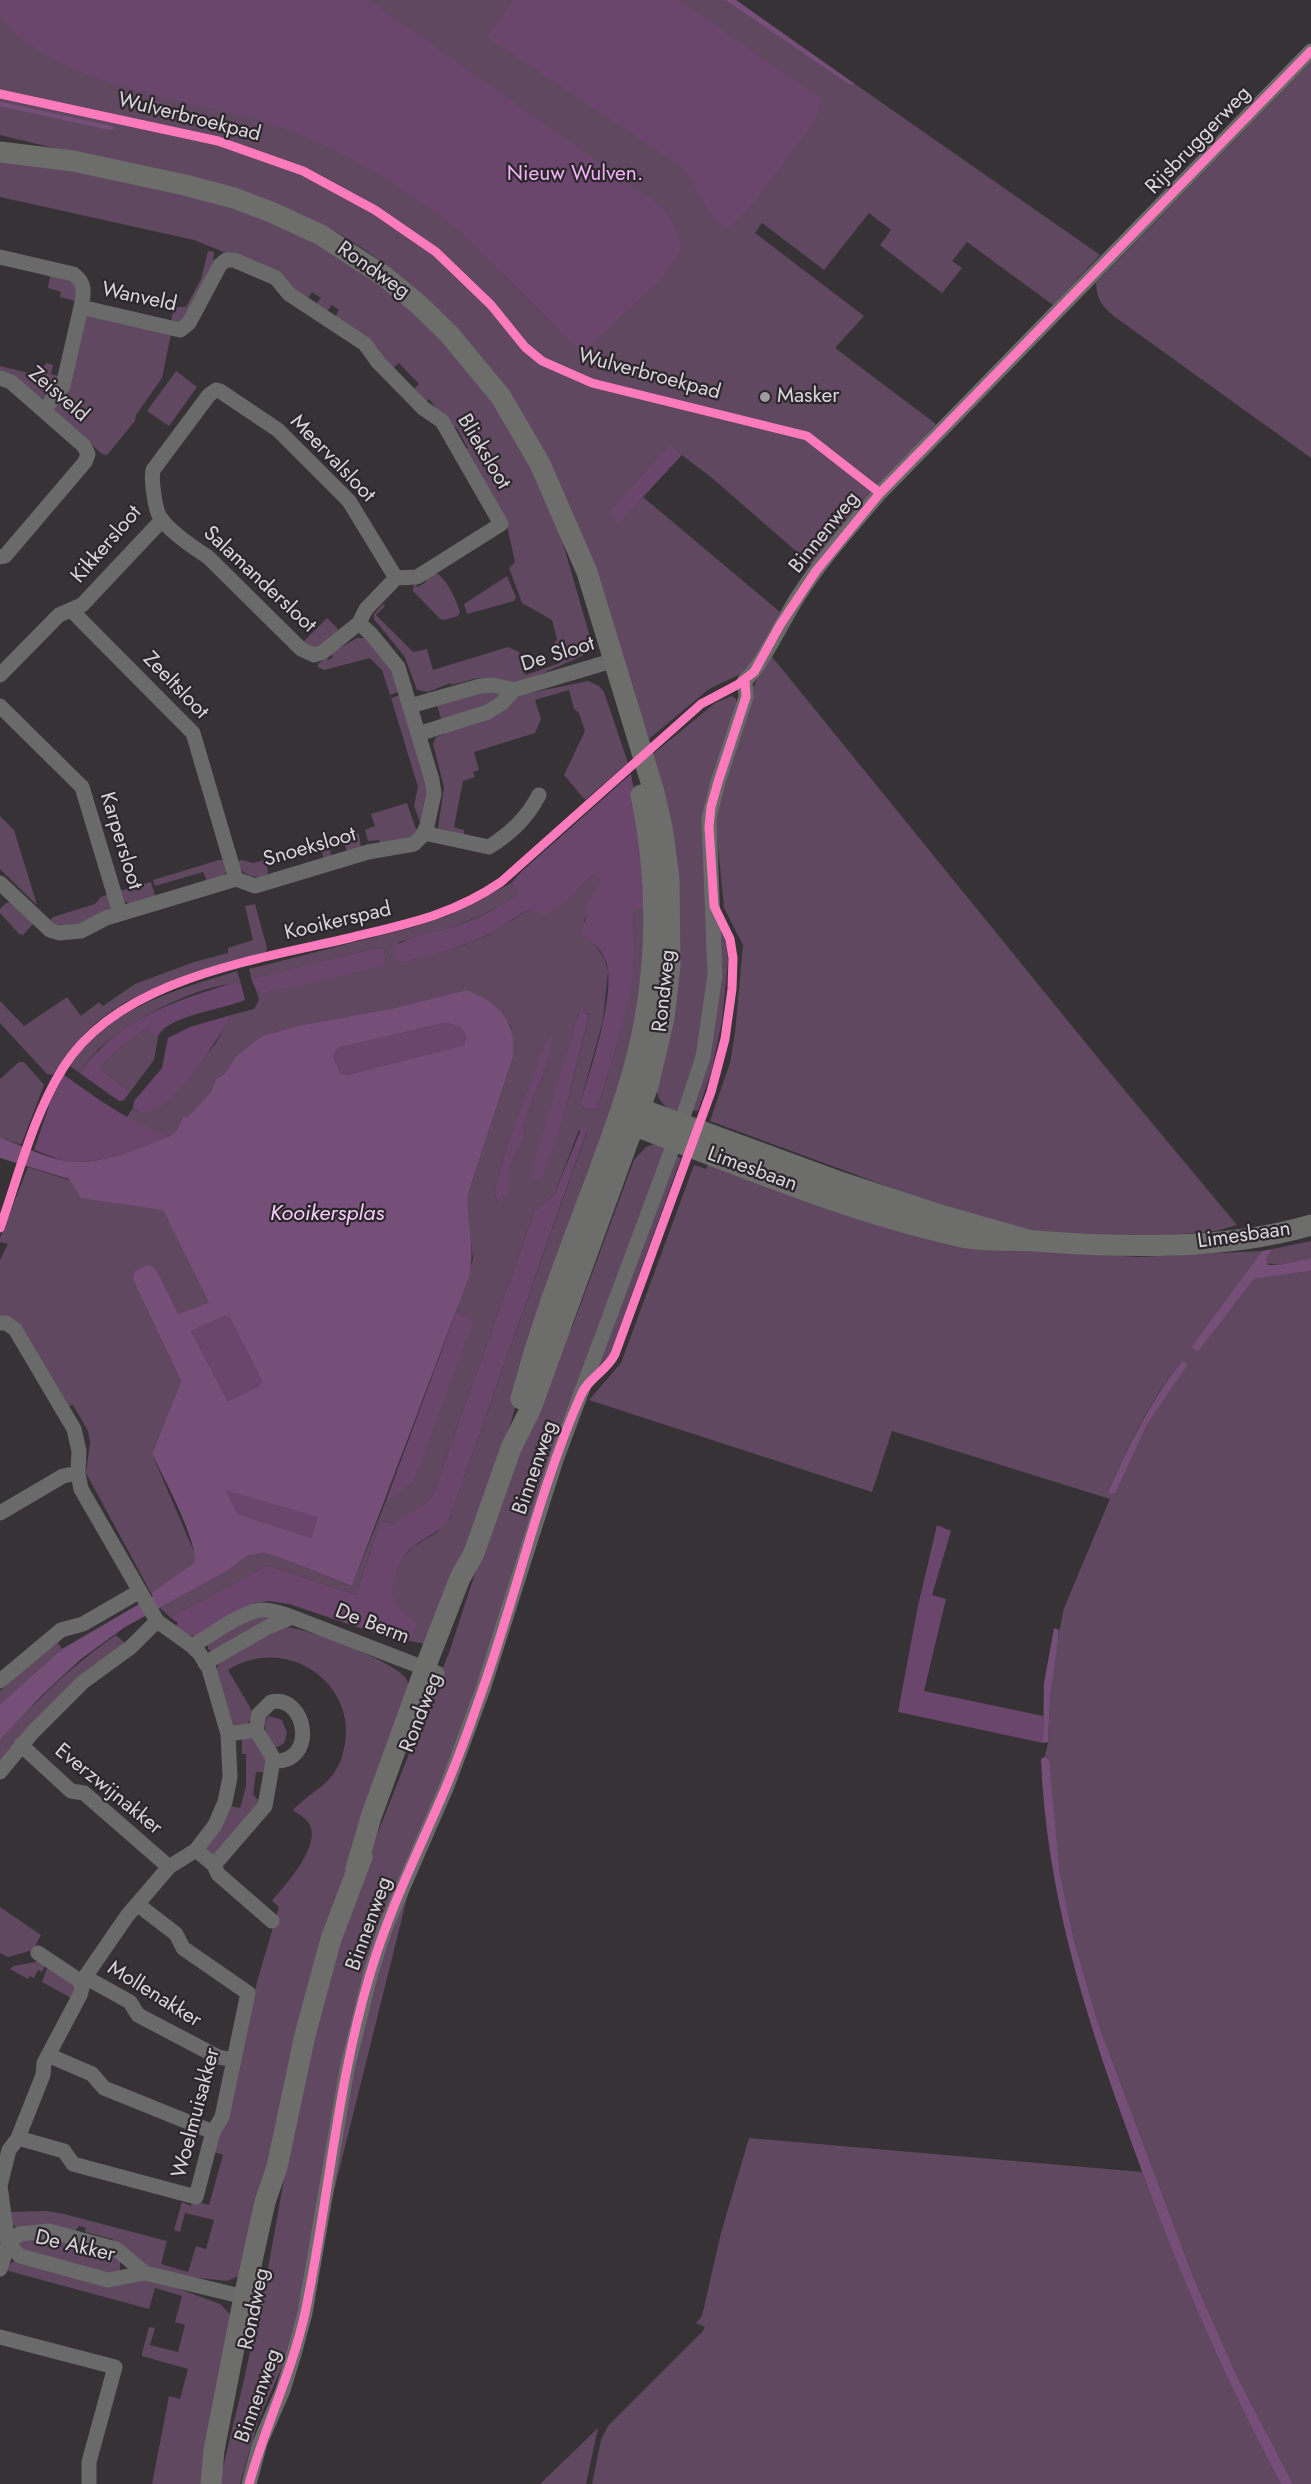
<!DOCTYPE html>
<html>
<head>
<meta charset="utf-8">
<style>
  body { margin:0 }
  canvas { display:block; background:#363236 }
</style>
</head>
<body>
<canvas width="1311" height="2484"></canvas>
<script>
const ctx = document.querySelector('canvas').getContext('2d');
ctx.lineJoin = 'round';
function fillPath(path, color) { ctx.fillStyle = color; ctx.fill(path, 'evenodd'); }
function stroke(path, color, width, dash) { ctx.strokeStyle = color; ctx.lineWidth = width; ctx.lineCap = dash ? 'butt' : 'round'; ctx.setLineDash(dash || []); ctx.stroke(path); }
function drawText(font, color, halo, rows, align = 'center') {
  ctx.font = font + ' Jost,sans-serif'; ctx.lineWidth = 4.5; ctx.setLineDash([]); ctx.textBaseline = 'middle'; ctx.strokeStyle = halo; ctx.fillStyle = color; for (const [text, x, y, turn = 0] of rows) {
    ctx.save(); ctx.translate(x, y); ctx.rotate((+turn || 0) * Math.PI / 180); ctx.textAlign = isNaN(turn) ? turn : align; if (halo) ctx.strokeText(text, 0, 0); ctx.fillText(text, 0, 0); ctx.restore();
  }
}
fillPath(new Path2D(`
  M0,0H725L848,84H855L1100,255L1053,305L967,242L952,261L962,268L942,293L880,245L891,230L869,213L824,270L762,223L755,233L864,316L835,348L936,424L812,565L712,478L670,446L616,524L643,497L780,612L749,670L709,689L644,743L522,413C475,342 417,281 343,236C300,210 246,198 198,185C132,167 66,151 0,135Z
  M1311,62V458L1115,317C1102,306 1097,300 1096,283Z
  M0,154L191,194L298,231L397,295L464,361L525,450L560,533L590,637L588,647L582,656L534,677L513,683L478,678L451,685L450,683L428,692L417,690L405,657L374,619V614L383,604L385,606L376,615L413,652L427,649L433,670L508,647L519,652L526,675L560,663L554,644L557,639L552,620L522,603L509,568L515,562L507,526L464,451L468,448L456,427L452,429L429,399L424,404L413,390L419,384L399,363L392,369L334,319L339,310L332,305L327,311L316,304L321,298L312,292L307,300L292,291L285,277L281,275L194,240L0,197Z
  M208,251L214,252L213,261L217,263L187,318L180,323L171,321L174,307H186L201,279Z
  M50,276L72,281L78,288L75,301L60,297L61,292L48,288Z
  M89,315L171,334L162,378L136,415L135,421L107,455L102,454L54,412V406L86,317Z
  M47,363L53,365L51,374L58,376V386L44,398L40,399L0,374V366L41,376L44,366Z
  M176,371L197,387L169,426L147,411Z
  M435,572C447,579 456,599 460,612L458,616L445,620L440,619L413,591L414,584L418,587L426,582L424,578Z
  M507,576L516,597L514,601L467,614L464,604Z
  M327,618L339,630L317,650L303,642Z
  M357,638H365L389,663L399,692L390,695L382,670L370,658L324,670L318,667V664L326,657L328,660L333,657L331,653Z
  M769,653L1102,1063L1237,1225L1216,1231L1169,1235L1095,1237L1027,1232L957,1212L710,1121L730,1063L735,1033L743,945L724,908L715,816L752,690Z
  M588,681L599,686L604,692L628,763L585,800L564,775L585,731L579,713L574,709L569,690L535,700L541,719L535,733L474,752L479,770L473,772L475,777L463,781L454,827L464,830V835L438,828L444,787L433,744L436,737L445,734L444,729L525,694Z
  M481,689L502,692L499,700L442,722L436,702Z
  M400,695L428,788L421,825L414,806L418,787L391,698Z
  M732,696L736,699V704L706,800L708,998L698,1049L680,1115C665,1108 658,1102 655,1085L648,758L715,703Z
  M407,803L417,832L411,837L380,843L379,840L368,841L365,830L375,826L371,814Z
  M0,816L14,830L37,905L0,869Z
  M356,833L359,834L361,847L347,851L344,843L330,847L331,857L324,859L319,844Z
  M219,860H227C228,878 223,876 207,881L203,872L155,886L153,880Z
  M242,860L253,863L265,860L268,871L267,876C252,879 242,875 236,861Z
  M591,876L598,877L602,881L584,921L592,940L604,958L608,971L603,1021L580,1103L582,1107L591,1110L597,1109L622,1029L635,947L633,914L634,908H649L639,1036L519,1394L505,1443L429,1645L411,1641L416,1624L397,1605L391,1594L393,1580L403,1558L414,1546L437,1532L450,1518L586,1134L579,1130L554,1195L535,1210L433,1494C425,1509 407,1511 396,1524L381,1521L356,1595L268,1565L170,1617L160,1608L227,1571L247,1556L263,1553L276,1556L352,1586L387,1498L393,1497L414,1481L470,1317L456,1312L473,1259L467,1208L468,1194L513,1057L511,1027L504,1016L498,1009L466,990L394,1008L297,1026L262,1036L237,1055L224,1074L216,1079L210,1093L188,1118L183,1117L176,1131L170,1136L145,1128L126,1118L133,1108L137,1111L163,1104L178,1089L216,1043L231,1015L254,1009L259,1000L256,990L261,994L386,963L384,949L376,948L255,978L252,981L249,969L414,927L450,915L511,883L517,890V896C481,919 441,932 399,942L396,960L402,963L461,946L486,936L527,911L577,890ZM588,1013L589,1016L563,1119L540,1180L549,1116L577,1018L578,1014ZM549,1037V1060L525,1120L524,1138L509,1170L498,1203L494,1193L507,1145Z
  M151,882L155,896L130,904L123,901L120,891Z
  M109,894L112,904L111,908C88,923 75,932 49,922L53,917L95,904L101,897Z
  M11,902L33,924L23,935L19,934L0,913V909L6,903Z
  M255,904L267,948L265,954C203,972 135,985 87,1031C74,1044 65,1061 53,1075L47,1074L0,1023V1001L24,1026L67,997L81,1016L99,1002L103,1006L135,984L194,962L228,953V948L253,940L245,906Z
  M720,928L727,944L728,962L722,1021L712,1069L698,1111L692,1110Z
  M237,971L241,984C203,980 93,1035 81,1074L70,1066C105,1009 178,989 237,971Z
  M146,1029L158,1037L154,1060L130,1092L103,1071L101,1066L120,1047Z
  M19,1062H24L44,1085L21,1145L0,1137V1079Z
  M660,1142L670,1144L491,1650L435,1800L378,1934L293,2341L258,2422L240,2484H219L244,2380L269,2263L301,2084L350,1903L450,1650L479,1561L544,1385L573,1325L634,1160L646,1147Z
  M675,1156L681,1158L610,1355L595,1373Z
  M709,1162L1056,1252L1138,1257L1262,1251L1191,1347L1198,1352L1254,1279L1311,1271V2484H1293L1236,2374L1194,2279L1098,2023L1074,1940L1060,1874L1048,1757L1045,1756L1048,1742L1050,1700L1056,1647L1064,1608L1110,1499L892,1431L872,1492L589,1400L621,1363L694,1165L706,1169ZM1182,1361L1148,1423L1116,1492H1108C1129,1445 1149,1401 1182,1361Z
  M28,1167L163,1210L208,1297L209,1302L178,1314L133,1280L181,1381L152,1454L195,1554V1562L151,1593L86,1473L90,1443L88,1431L73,1405L69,1406L23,1328L16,1320L0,1318V1260L8,1244L0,1242V1238Z
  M1311,1241V1258L1279,1265L1266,1263V1259L1273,1249Z
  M275,1616L212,1651L208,1649V1644L251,1617Z
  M285,1627C308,1628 385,1659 402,1674C406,1678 408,1681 409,1686L241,2275L227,2281L180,2276L141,2264L112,2239L85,2232L86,2228L79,2226L74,2232L19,2229L10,2223L9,2212L47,2211L64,2214L167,2241L161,2264L188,2272L196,2246L206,2249L214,2220L185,2213L180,2232L174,2230L182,2202L191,2206L193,2201L209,2205L223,2155L214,2152L257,1982L279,1907L272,1901C285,1885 324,1844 308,1822C305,1818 298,1814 293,1810C312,1790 332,1786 342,1757C365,1687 288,1632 228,1670L254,1714L246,1726L234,1727L216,1671L219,1662L267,1632Z
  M116,1635L125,1643L0,1762V1740C38,1699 70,1667 116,1635Z
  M56,1640L62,1649L0,1704V1691Z
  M269,1716L282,1720L287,1733L284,1743L276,1748C268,1738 260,1727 269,1716Z
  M252,1737L267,1757L265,1772H256L253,1795L261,1802L212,1856L205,1848L230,1806L240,1808L246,1786V1754H242V1739Z
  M410,1886L326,2223L346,2086L383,1948Z
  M0,1907L41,1935L33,1950L8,1957L0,1953Z
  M38,1959L46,1964L42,1972L38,1970L34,1978L30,1976L28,1979L10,1969L13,1966L36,1962Z
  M48,1966L76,1987L73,1999L42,1982Z
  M749,2138L1142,2172C1184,2278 1227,2383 1281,2484H592L601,2440L608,2426L703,2331L705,2327L696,2323L702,2316L721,2233Z
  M45,2235L120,2258V2271L114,2276L21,2253L18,2242Z
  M15,2261L140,2279L171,2286L220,2304L231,2315L204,2484H152L169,2396L180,2399L188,2369L142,2356V2353L149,2327L155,2328L150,2345L178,2352L185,2325L175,2322L182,2296L155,2288L149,2309L5,2270L7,2265Z
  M598,2428L586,2484H540Z`), '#5f4860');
fillPath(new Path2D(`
  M0,0H369L661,206L674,225L682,248L663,277L582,353C551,322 521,290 489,260C477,248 466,235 453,226C401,186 341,148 279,127C195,98 101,95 26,42C16,36 8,25 0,17Z
  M513,0H678L820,97V107L815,121L754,202L728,230C704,215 699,186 680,166L487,37Z
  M670,445L682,455L617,525L610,511Z
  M631,774L641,830L649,908H635L633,914L635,947L632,981L622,1029L597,1109L592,1110L582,1107L580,1103C591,1069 612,1005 608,970C606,954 595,942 581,934L588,911L586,906L601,881L598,877L591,876L564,903L544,916L532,909C517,914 503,928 487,935C460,948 431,955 402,963L396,960L394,947C403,938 446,930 461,924C481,917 499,907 517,896V890L511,883L521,872Z
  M376,948L384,949L386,963L382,966L261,994L256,990L252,981L254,978Z
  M233,983L241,984L245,1000C225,1009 165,1016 158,1037L146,1029L120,1047L101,1066L103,1071L130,1092L124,1100L119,1101L81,1074C84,1065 90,1058 97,1052C133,1014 184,998 233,983Z
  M581,1010L589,1015L563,1119L543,1176L540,1180L532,1178L534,1163L577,1018Z
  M231,1015C220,1038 178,1099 155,1110C147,1113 139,1113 133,1108L134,1101L162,1068L168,1038L190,1027Z
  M444,1023C458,1024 470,1031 464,1045L347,1075L340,1073L333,1056L338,1048Z
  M552,1036L549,1060L525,1120L524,1138L509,1170L508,1196L499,1204L494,1193L507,1145L544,1047L549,1037Z
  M64,1075C98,1099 130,1123 170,1136C145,1146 106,1162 80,1162C64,1163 49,1155 34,1150L51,1100Z
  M582,1127L586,1133L450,1518C441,1532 426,1536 414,1546C406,1552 402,1561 398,1569C385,1598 397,1605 417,1624L411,1641L378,1634L289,1604L269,1601L254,1603L203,1635L192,1636L175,1627L178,1623L170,1617L268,1565L356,1595L381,1521L396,1524C405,1510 425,1510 433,1494L535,1210L554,1195Z
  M456,1312L470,1317L473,1321L414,1481L393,1498H387Z
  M225,1316L230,1318L262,1381L259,1386L228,1401L191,1331Z
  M224,1489L319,1517L311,1538L238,1514Z
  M937,1525L951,1531L932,1595L946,1599L924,1691L1043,1716V1743L898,1712L918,1606Z`), '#6a466d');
fillPath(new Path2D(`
  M725,0H736L855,84H848Z
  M466,990C499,1002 517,1022 513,1057L468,1194C466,1223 476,1247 469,1277L352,1586L276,1556L263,1553L247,1556L227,1571L125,1627L81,1659L42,1695L0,1740V1704L62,1649L153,1596L151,1593L195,1562C197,1540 163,1476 152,1454L181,1381L133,1280L134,1272L148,1265L155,1268L178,1314L209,1302L163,1210L81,1198L69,1179L0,1158V1137C21,1146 56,1163 80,1162C107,1162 145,1146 170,1136L176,1131L183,1117H188L210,1093L216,1079L224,1074L237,1055L262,1036L297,1026L394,1008ZM444,1023C458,1024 470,1031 464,1045L347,1075L340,1073L333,1056L338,1048ZM225,1316L230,1318L262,1381L259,1386L228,1401L191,1331ZM225,1490L318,1517L311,1538L238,1514Z
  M1273,1249L1266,1259L1268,1265H1279L1311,1258V1271L1254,1279L1198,1352L1191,1347L1262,1251Z
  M1182,1361L1188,1364L1148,1423L1116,1492L1111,1494L1108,1492C1129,1445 1150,1401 1182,1361Z
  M1054,1628L1059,1630L1050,1700L1048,1742L1043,1743L1044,1683Z
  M1046,1756L1049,1760L1060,1874L1074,1940L1098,2023L1194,2279L1236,2374L1293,2484H1281C1220,2370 1170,2251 1127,2130C1083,2009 1046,1888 1041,1759Z`), '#754f78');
stroke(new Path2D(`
  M0,104L111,128`), '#754f78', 4.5);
stroke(new Path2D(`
  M0,257L73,274C86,283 84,293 81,307
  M0,378L11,382L84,446L88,454L85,462L5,556L0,557
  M44,410L63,386L81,307L180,330L189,323L220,265L226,260H234L276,278L289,294L365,344L378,362L423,408L442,421L501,524L417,577L396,578L366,609L359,623L323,652L314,655L301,649L208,557C194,548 169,531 160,517C155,510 151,479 153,470L209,395L216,390L220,391L278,430L349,501L396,578
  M71,610L193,733L236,879
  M0,675L59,615L82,605L162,520
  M0,706L82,787L120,913
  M410,706L480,686L493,685L514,690
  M418,734L488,712L502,703L514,690L615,660
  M424,833L489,847C511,833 527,818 539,795
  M0,883L50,930L59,933L81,931L106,918L236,879L255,886L368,852L414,844L421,837L427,826L434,794L432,780L398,667L371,634L359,623
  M0,1323H6L15,1329L74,1429L79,1451L78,1473L81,1489L157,1621L192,1646L200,1654L209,1669L228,1734L230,1777L225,1802L215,1825L196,1850L169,1867L127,1916L85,1977L80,1995L44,2063L43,2075L18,2138L9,2150L0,2186L8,2244L0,2269
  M0,1513L63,1476L78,1473
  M192,1646C210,1636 240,1613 260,1610C271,1609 282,1613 292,1617L437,1673
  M205,1663L268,1627L292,1617
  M0,1681L61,1630L83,1624L140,1591
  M256,1730L259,1714L271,1702C307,1694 318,1764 273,1761
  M21,1745L71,1791L84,1793L169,1867
  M0,1772L32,1733L83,1682L131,1647L157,1621
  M196,1850L214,1865L218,1874L272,1921
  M214,1865L265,1806L273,1761L272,1756L256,1730L228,1734
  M38,1953L83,1983
  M85,1977L130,2002L138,2015L218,2057L234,2060
  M48,2055L92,2074L104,2088L213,2132
  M18,2138L64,2151L73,2164L196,2197L213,2132L222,2117L248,1993L183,1948L176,1934L137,1904
  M8,2244L20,2256L108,2280L145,2273L257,2300
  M8,2244L19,2234L49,2231L116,2249L145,2273
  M0,2337L115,2367L89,2462V2484
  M249,2484L260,2443L283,2390L294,2354L305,2313L347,2069L371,1972L386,1926L447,1786L483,1689L556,1460L675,1141L703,1057L715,975L709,818L718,782L746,697L745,680C761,668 785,616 799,595C823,558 852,526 880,493L1311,51`), '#6a6a6a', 15);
stroke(new Path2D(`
  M0,152L73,161L185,185L234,198L271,212L321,235L384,276L418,304L449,334L501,397L540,464L587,572L654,792L662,827L669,878L670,966L664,1018L648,1086L531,1408L511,1448L474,1553L460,1578L425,1668L371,1817L356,1869
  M1032,1241L937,1214L843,1183L641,1109L621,1112L635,1126C744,1167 853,1214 967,1238C989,1242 1013,1239 1035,1241C1124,1248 1225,1250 1311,1225
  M521,1399C540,1326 567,1256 594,1185C610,1141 627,1097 638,1052C658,969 659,879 641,795
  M211,2484L214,2450L244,2297L265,2202L277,2167L305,2035L331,1939L362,1857`), '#6d6d6c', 21);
stroke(new Path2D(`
  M0,94L218,141L303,171L375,210L436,252L491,305L525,347L542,361L592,383L807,436L880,493
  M0,1228C19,1174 33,1116 63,1068C118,979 255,960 349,938C406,924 451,916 501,882L701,704L737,685L754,672L780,625L816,571L880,493L1311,51
  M249,2484C265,2426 292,2372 305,2313C329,2199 337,2082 371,1971C390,1907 420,1848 446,1787C459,1756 471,1723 482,1691C517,1594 539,1489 581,1395C588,1378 607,1371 615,1354L711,1092L725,1039L732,989L733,958L730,939L714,906L709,827L711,807L718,782L746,697L745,680`), '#fd7abc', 9);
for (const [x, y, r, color] of [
  [765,397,6,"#a09da1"]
]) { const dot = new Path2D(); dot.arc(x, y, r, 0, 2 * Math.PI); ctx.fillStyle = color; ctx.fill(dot); stroke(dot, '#2d272d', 2); }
drawText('21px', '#d9d6da', '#2d272d', [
  ["Wulverbroekpad",189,118,14],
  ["Rijsbruggerweg",1199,141,-46],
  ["Rondweg",373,271,35],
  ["Wanveld",139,298,12],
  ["Wulverbroekpad",649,375,15],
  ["Zeisveld",58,395,41],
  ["Blieksloot",483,452,59],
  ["Meervalsloot",332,459,46],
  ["Binnenweg",825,533,-51],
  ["Kikkersloot",107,545,-49],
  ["Salamandersloot",259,580,43],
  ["De Sloot",558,655,-17],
  ["Zeeltsloot",175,686,46],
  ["Karpersloot",120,841,73],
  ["Snoeksloot",310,848,-16],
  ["Kooikerspad",338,922,-13],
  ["Rondweg",665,991,-84],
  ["Limesbaan",752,1170,20],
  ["Limesbaan",1244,1236,-8],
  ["Binnenweg",536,1468,-71],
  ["De Berm",372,1625,21],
  ["Rondweg",422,1713,-69],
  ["Everzwijnakker",108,1790,39],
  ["Binnenweg",370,1924,-70],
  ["Mollenakker",154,1995,32],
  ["Woelmuisakker",197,2113,-75],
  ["De Akker",75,2247,13],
  ["Rondweg",255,2309,-78],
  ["Binnenweg",259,2396,-70]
]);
drawText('21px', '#f2b2f7', '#2d272d', [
  ["Nieuw Wulven.",575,175]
]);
drawText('21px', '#d9d6da', '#2d272d', [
  ["Masker",777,397]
], 'left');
drawText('italic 22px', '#f7d0fa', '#2d272d', [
  ["Kooikersplas",327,1215]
]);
</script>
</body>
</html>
